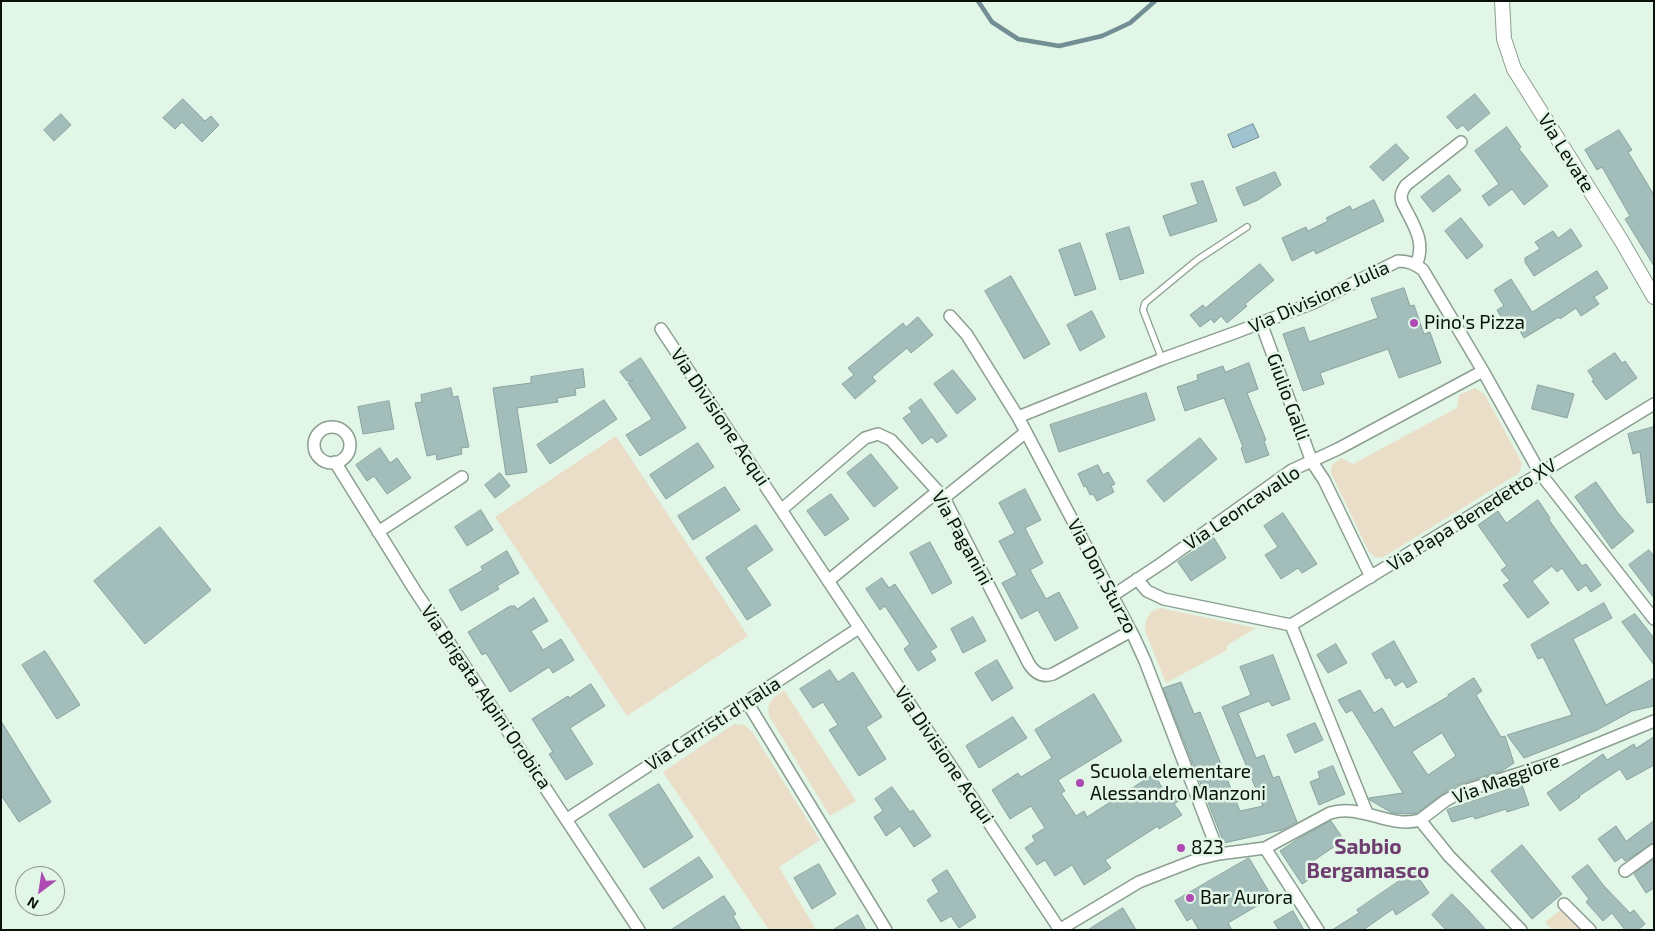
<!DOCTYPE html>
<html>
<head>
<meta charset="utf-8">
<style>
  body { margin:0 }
  #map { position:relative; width:1655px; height:931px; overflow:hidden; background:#e1f6e6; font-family:"Exo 2",sans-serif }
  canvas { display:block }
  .frame { position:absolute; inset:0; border:2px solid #0a110b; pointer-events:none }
  .north { position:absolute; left:15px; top:866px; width:50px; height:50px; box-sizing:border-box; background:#e1f6e6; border:1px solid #8b9a8e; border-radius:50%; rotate:211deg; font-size:14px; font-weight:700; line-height:20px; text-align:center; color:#0a110b }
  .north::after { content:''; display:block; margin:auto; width:18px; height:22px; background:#ad4bb2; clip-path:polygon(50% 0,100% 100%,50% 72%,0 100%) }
</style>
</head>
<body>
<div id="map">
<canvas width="1655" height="931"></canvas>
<div class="frame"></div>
<div class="north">N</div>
</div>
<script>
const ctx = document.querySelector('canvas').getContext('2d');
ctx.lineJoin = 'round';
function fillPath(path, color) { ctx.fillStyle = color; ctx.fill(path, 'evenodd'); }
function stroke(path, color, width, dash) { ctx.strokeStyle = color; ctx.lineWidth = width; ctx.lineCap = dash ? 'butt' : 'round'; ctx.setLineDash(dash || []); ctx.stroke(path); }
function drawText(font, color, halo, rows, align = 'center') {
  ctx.font = font + ' "Exo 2",sans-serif'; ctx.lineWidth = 5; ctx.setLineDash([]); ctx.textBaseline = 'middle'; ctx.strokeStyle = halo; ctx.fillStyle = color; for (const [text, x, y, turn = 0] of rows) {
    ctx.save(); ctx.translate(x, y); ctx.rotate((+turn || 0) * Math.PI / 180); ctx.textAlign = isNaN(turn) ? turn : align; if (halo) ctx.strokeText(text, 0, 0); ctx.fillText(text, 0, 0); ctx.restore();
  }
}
fillPath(new Path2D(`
  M1475,388L1485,395L1521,461L1522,464L1519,473L1382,558L1374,557L1368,550L1331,473V466L1341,458L1353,464L1457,408L1459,395Z
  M616,436L748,636L627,716L495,517Z
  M1160,608L1256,628L1227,645V650L1166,683L1145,631L1146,620L1151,612Z
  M784,690L856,801L830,816L769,716C766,701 774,698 784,690Z
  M734,724L745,725L753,733L820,840L779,867L816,930H769L663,772Z
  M1562,909L1583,930H1552L1545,922Z`), '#eadec8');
const water = new Path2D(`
  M1253,124L1259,137L1233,148L1228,135Z`);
fillPath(water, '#9fc3d0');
stroke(water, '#728e95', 1);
stroke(new Path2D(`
  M978,1L992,22L1018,39L1059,46L1102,36L1130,23L1155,1`), '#728e95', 4.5);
const building = new Path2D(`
  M1475,94L1490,113L1468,131L1463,125L1457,129L1447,117Z
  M183,99L205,121L211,116L219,125L202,142L182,122L175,129L163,118Z
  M61,114L71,125L54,141L44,130Z
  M1507,127L1521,147L1519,149L1548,186L1524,205L1512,189L1489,206L1482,196L1499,184L1475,151Z
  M1619,130L1632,150L1628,152L1654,195V266L1625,219L1630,216L1602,167L1597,170L1585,150Z
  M1396,144L1409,158L1383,181L1370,167Z
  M1275,172L1281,185L1258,200L1244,206L1236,188Z
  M1449,175L1461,190L1433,212L1421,197Z
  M1203,181L1217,221L1170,236L1163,216L1198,204L1191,184Z
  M1374,200L1384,221L1316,254L1314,250L1292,261L1282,238L1306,227L1308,231L1328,221L1326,218L1350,206L1352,210Z
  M1461,218L1483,246L1467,259L1445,231Z
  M1129,227L1144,273L1120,280L1106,234Z
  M1571,229L1582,246L1534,276L1525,262V258L1540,249L1535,242L1553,231L1558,238Z
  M1080,243L1096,289L1075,296L1059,250Z
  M1260,264L1274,280L1245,304L1247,306L1227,323L1221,316L1214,323L1211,319L1200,327L1190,315L1203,305L1205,308Z
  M1597,271L1608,288L1594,297L1599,304L1581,316L1576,308L1560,319L1559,317L1524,338L1516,324L1508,329L1497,310L1504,306L1494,290L1511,279L1532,312Z
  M1011,276L1050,344L1024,359L985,291Z
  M1404,288L1410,306L1414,305L1424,334L1430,332L1441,363L1399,378L1388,349L1320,373L1324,384L1303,391L1283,334L1304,327L1309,342L1378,318L1371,299Z
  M1092,311L1105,337L1080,351L1067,325Z
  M918,317L933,335L911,353L907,348L872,377L876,381L855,399L842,384L854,375L848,368L903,323L906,327Z
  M1615,353L1622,363L1625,361L1637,378L1606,400L1592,381L1594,380L1588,371Z
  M641,358L686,428L640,456L626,435L652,419L628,383L633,380L627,381L620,372Z
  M1249,363L1258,389L1247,393L1266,440L1264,441L1269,455L1246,463L1241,448L1243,447L1224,398L1185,411L1177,387L1198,380L1197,375L1223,366L1225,372Z
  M583,369L585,387L575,389L576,395L557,398L558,402L517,408L527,472L506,475L493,388L531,383V377Z
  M953,370L976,399L957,414L934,384Z
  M1538,385L1574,394L1567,418L1532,409Z
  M451,388L453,397L458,396L469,447L461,448L462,454L437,460L436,454L427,456L415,403L422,402L421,395Z
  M1146,393L1155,420L1059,452L1050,425Z
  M921,399L947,436L937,443L932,437L922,444L903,418L912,412L909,408Z
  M604,400L617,419L550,464L537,445Z
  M389,401L394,429L363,434L358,407Z
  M1654,427V502L1647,503L1640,452L1633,454L1628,434Z
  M1200,438L1217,459L1164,502L1147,481Z
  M698,443L714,467L666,499L650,475Z
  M380,448L390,463L397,458L411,478L387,494L374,476L367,481L356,465Z
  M871,454L898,488L874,507L847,473Z
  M1098,465L1103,475L1108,472L1115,484L1111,486L1114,492L1097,501L1093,494L1090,495L1086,486L1084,487L1078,474Z
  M500,473L510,486L495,498L485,485Z
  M1596,482L1618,513L1634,531L1612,549L1575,497Z
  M725,487L740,510L693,540L678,516Z
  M1025,489L1041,520L1025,528L1043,563L1030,570L1046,599L1059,592L1078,628L1055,641L1038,610L1021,619L1002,583L1017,575L999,541L1015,533L999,503Z
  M831,494L849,519L825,536L807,511Z
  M1538,500L1550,518L1549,520L1582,566L1586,564L1601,585L1591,592L1586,585L1578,591L1562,568L1557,572L1552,566L1532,581L1549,603L1528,618L1503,585L1510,581L1501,570L1507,566L1478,525L1498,511L1506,523Z
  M481,510L493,530L467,546L455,527Z
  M1283,513L1317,564L1302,573L1298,568L1281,579L1265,555L1278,547L1264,526Z
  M756,525L773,550L746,568L771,605L747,620L706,558Z
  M160,527L211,590L145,644L94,581Z
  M1214,538L1226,558L1191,581L1178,562Z
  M930,542L952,583L932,594L910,553Z
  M1649,550L1654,556V598L1629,565Z
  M507,551L519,573L497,586L499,589L461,611L449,590L483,570L481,567Z
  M882,578L889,588L895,584L937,647L930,651L936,660L918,671L904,649L910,644L885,606L880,610L866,589Z
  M534,598L548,621L531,631L543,650L561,639L574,660L553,673L549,667L510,692L486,653L482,655L468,632L510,606H515L517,609Z
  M1604,603L1612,618L1573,639L1606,705L1654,678V706L1632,711L1597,730L1524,758L1507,735L1572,715L1543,657L1538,659L1531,645Z
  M1635,614L1654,638V665L1622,622Z
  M973,617L986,641L963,653L951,629Z
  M1394,641L1417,682L1407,688L1403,681L1395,686L1390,677L1386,679L1372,654Z
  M1336,644L1347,663L1328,673L1317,655Z
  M45,651L80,705L57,719L22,665Z
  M1273,655L1290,699L1272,706L1269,701L1238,713L1256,758L1264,755L1273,778L1279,776L1297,822L1282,830L1224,843L1163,688L1181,682L1194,714L1200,712L1240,811L1263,806L1222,707L1251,695L1240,667Z
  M997,660L1013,688L992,701L975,673Z
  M830,670L838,682L853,672L882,717L866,727L886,759L859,776L829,730L838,725L823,702L813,708L800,689Z
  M1474,678L1482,691L1476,695L1501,737L1505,736L1514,763L1502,771L1457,785L1441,795L1417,813L1408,814L1392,813L1370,800L1369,798L1403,793L1352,710L1346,713L1338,700L1360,690L1374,713L1382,708L1394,728L1449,696L1448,695ZM1442,733L1456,756L1428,775L1412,752Z
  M591,684L605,706L570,728L593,764L566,780L549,754L553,752L532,719L568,696L569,698Z
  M1094,694L1122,741L1058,780L1065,791L1061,793L1076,816L1084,811L1087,817L1154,774L1164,791L1170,788L1179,801L1174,804L1182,815L1159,829L1158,826L1105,860L1111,868L1084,885L1072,865L1055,876L1045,860L1037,865L1025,848L1035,841L1032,836L1045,828L1031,806L1010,819L992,790L1018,773L1021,777L1052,758L1035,730Z
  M1013,717L1027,738L979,768L966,746Z
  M1,721L51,802L19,822L1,795Z
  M1315,723L1323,740L1295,753L1287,735Z
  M1654,737V765L1627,780L1620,769L1579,796L1580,797L1560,811L1547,793L1603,754L1607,760L1634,744L1636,748Z
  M1333,766L1345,794L1319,805L1310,782L1320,778L1318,772Z
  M659,784L693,837L644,868L609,815Z
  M1522,785L1529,805L1507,812L1506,809L1475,819L1473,816L1452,822L1447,810Z
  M892,787L910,812L913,810L931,836L914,847L900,826L886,836L874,817L883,811L875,799Z
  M1331,821L1344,840L1313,861L1321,872L1302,884L1280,851L1298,839Z
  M1654,821V843L1625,861L1622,857L1615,862L1598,839L1616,826L1626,841Z
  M1522,845L1562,894L1532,919L1491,871Z
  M699,857L713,877L663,909L650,889Z
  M1249,858L1272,897L1228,923L1232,930H1199L1192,918L1187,921L1175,901Z
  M1654,859V888L1646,893L1634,874Z
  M819,864L836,894L812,909L794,878Z
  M1588,865L1604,886L1630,913L1634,910L1645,924L1638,930H1625L1612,913L1603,921L1586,902L1589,899L1572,877Z
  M947,870L976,917L959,928L951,916L941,922L927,900L939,892L932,880Z
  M1414,871L1429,893L1396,915L1393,909L1363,930H1332L1359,913L1357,910Z
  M1452,894L1469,911L1486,930H1446L1432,915Z
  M724,896L736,914L733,916L741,930H671Z
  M1123,908L1136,930H1088Z
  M1293,911L1304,930H1279L1274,922Z
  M858,915L866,930H833Z`);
fillPath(building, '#a2bdba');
stroke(building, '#88a3a0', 1);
const service = new Path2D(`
  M1162,359L1143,310L1145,303L1197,260L1247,227`);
const minor = new Path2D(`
  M1416,265C1427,241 1412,223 1402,202C1400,195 1402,191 1406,185L1461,142
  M950,316L967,335L1018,417L1134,637L1145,661L1219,854
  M1261,323L1312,462L1324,480L1371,577
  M661,329L1060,930
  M1018,417L1162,359L1234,333L1313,303L1398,261C1409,261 1415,264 1423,270L1483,371L1540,473L1654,619
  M314 445a18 18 0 1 1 36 0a18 18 0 1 1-36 0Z
  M335,462L414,589L639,930
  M944,498L1026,432
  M781,510L865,438L878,434L891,440L944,498L1029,664C1035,673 1042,678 1053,674L1131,631
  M378,532L462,477
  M1137,579L1147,591L1164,599L1291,625L1367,813
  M828,581L938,491
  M1112,596L1162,563L1292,470L1338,449L1483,371
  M1291,625L1654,404
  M747,702L886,930
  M567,819L859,628
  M1420,820L1449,856L1521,930
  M1265,848L1318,930
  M1625,871L1654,850
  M1564,904L1590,930
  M1059,930L1139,882L1198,859L1219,854L1265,848L1330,813C1361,803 1389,829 1420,820L1445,801L1461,792L1549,764L1654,721`);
const tertiary = new Path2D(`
  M1502,1L1504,39L1514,69L1621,240L1654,297`);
stroke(service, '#8b9f90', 8);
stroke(minor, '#8b9f90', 14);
stroke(tertiary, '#8b9f90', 16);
stroke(service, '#fff', 5.5);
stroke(minor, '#fff', 11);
stroke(tertiary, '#fff', 14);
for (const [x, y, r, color] of [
  [1414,323,5,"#ad4bb2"],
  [1080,783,5,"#ad4bb2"],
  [1181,848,5,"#ad4bb2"],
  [1190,898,5,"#ad4bb2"]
]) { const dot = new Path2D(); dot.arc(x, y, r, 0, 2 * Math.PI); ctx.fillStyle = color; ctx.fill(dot); stroke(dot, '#e1f6e6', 2); }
drawText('19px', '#0a110b', '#e1f6e6', [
  ["Via Levate",1566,153,58],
  ["Via Divisione Julia",1319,297,-24],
  ["Giulio Galli",1288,397,70],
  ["Via Divisione Acqui",720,417,56],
  ["Via Leoncavallo",1242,508,-34],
  ["Via Papa Benedetto XV",1472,515,-32],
  ["Via Paganini",962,538,61],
  ["Via Don Sturzo",1102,576,62],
  ["Via Brigata Alpini Orobica",486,697,56],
  ["Via Carristi d'Italia",713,724,-33],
  ["Via Divisione Acqui",944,755,56],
  ["Via Maggiore",1506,779,-20]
]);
drawText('19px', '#0a110b', '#e1f6e6', [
  ["Pino's Pizza",1424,323],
  ["Scuola elementare",1090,772],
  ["Alessandro Manzoni",1090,794],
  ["823",1191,848],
  ["Bar Aurora",1200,898]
], 'left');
drawText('bold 21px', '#6f3e71', '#e1f6e6', [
  ["Sabbio",1368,847],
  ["Bergamasco",1368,871]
]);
</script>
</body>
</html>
